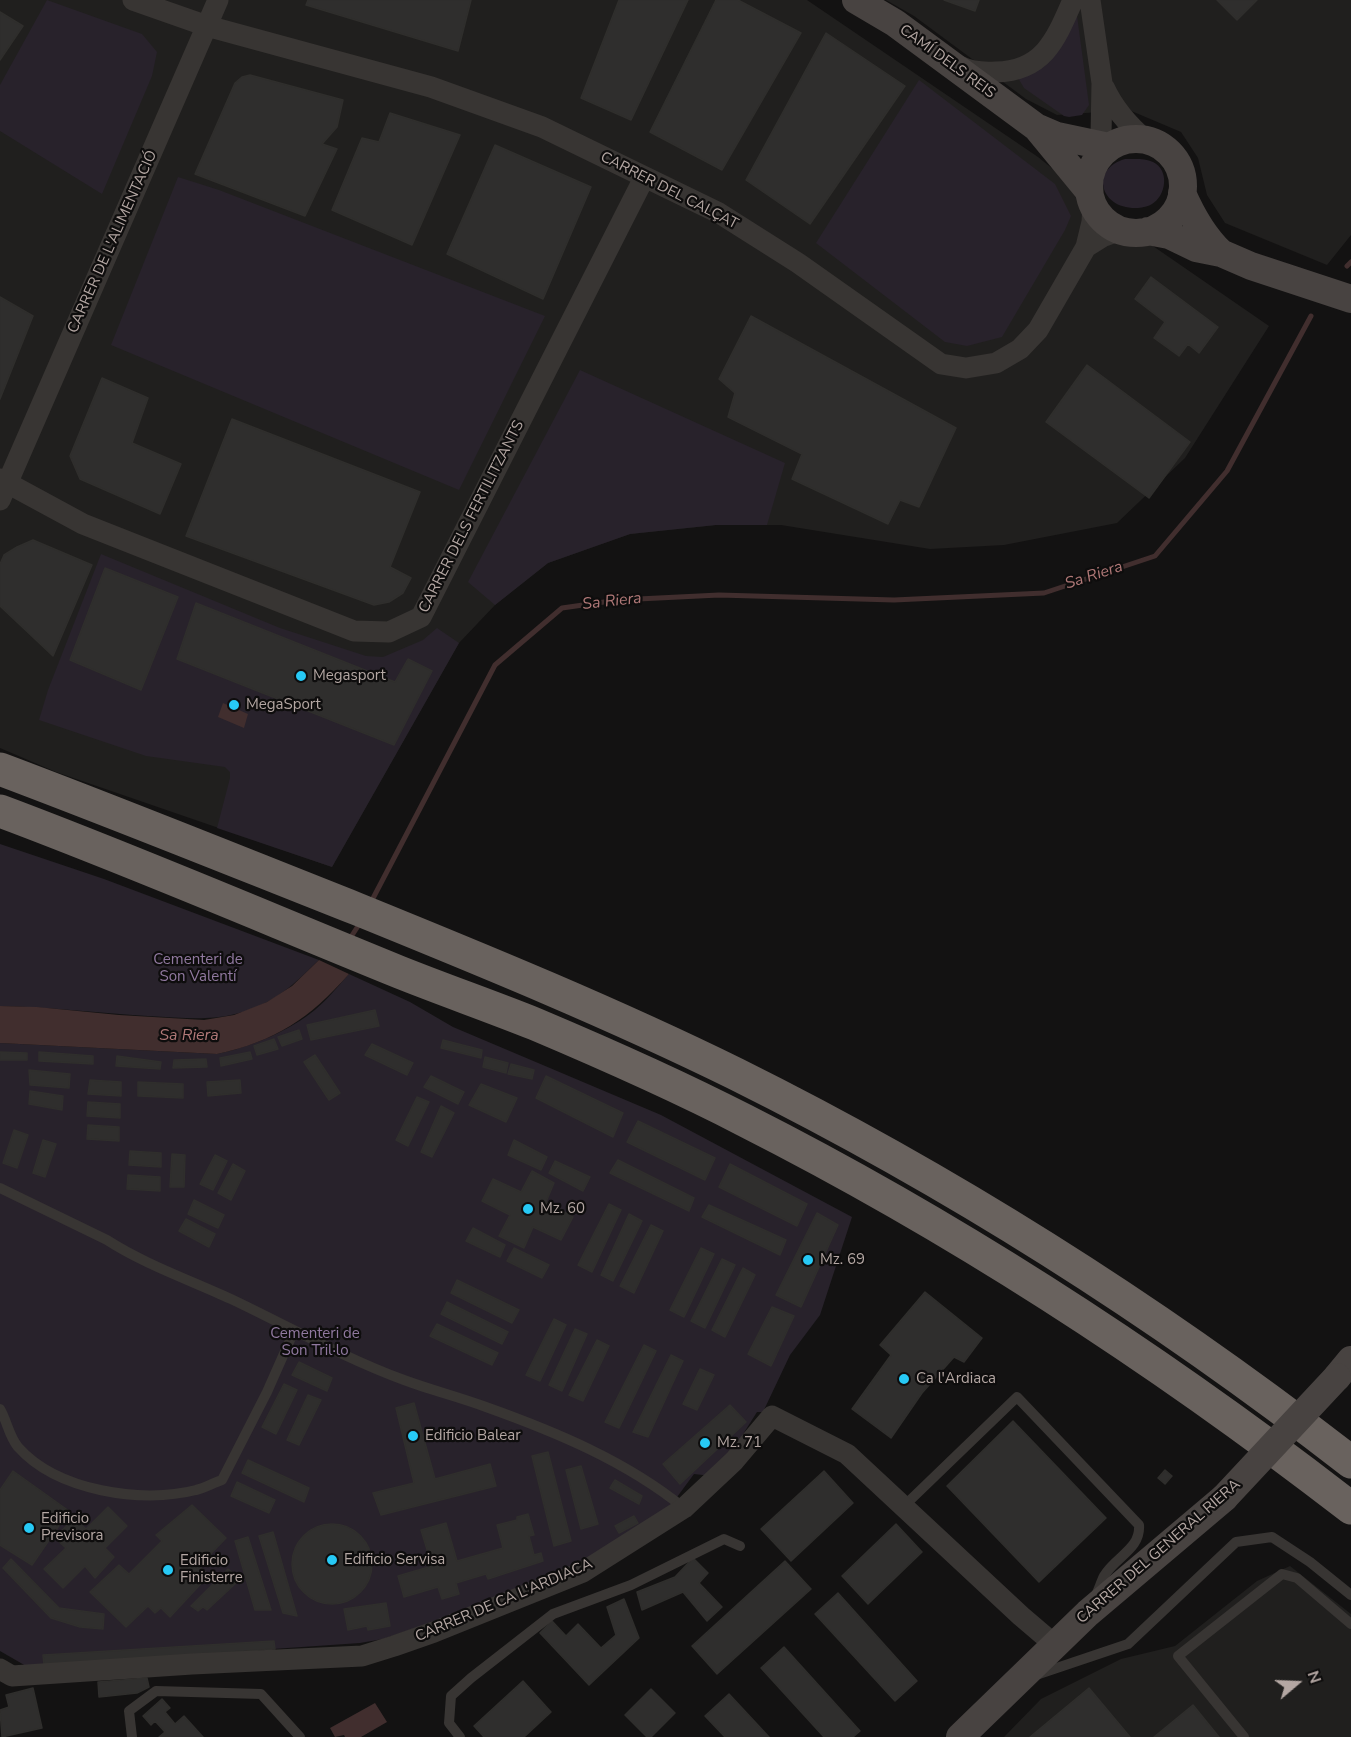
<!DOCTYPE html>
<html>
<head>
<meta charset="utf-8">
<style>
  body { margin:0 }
  #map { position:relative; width:1351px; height:1737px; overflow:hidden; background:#131212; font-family:"Nunito Sans",sans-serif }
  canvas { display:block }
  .north { position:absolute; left:1267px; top:1653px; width:60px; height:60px; -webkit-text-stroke:4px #0e0d0d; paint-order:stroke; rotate:71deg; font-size:16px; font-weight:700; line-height:24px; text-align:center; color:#b4a7a3 }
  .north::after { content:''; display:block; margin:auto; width:21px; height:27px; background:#b4a7a3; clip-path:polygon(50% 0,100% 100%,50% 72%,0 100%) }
</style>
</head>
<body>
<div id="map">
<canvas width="1351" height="1737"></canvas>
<div class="north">N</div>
</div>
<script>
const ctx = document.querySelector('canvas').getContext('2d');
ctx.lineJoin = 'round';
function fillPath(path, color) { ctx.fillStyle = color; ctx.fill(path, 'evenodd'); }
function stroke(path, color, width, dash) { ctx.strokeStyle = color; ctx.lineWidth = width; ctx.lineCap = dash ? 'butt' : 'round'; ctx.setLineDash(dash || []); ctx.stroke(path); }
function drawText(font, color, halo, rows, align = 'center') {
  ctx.font = font + ' "Nunito Sans",sans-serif'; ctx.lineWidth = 4.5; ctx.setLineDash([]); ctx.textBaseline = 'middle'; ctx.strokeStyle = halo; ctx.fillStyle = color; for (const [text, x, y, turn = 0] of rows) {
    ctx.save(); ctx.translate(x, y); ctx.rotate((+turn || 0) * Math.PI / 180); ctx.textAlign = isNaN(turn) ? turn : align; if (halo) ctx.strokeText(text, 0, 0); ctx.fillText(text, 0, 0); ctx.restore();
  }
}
fillPath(new Path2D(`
  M0,0H807L1038,157L1121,224L1269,326L1185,458L1117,523L1004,545L930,549L781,525H716L630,534L548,563L495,605L459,643L332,867L56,772L0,748Z
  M886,0H1351V235L1327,265L1225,223L1207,195L1198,158L1181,132L1129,110L1057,115L1026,99L914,16Z
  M1290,1566L1351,1614V1737H1004L1041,1699L1121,1659L1175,1646L1257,1581Z`), '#201f1e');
fillPath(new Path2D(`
  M47,0L142,34L157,52L152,76L102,194L0,131V85Z
  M1076,8L1089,105L1082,115L1069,117L1064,116L1024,88L1017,76Z
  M919,80L1055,184L1071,216L1065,230L1002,337L967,346L945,342L816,243Z
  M1125,159C1134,159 1145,158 1153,162C1170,170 1166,196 1152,204C1147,207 1144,207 1138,208C1100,210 1089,169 1125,159Z
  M178,177L219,190L545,316L459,490L111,345Z
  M580,370L785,463L767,525H716L630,534L548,563L495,605L468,582Z
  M101,554L280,628L366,656L383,657L423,640L437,628L459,643L332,867L217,828L230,778V772L225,767L146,756L39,720L48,690Z
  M0,844L104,879L319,960C303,975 289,990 269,1001C225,1024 194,1018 148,1016C98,1013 49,1007 0,1006Z
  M349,974L410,1002L453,1027L661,1115L852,1217L820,1315L790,1355L763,1412H757L728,1458L712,1476L694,1474L669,1508L581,1565L509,1596L383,1639L360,1643L26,1666L0,1651V1043L217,1054C250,1047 290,1031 316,1009C328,999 338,986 349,974Z`), '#28222b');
fillPath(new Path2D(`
  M223,703L248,714L244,728L218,717Z
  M319,960L349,974C309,1019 276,1041 217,1054L0,1043V1006L37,1007L119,1015L204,1020L234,1015L267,1002L292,986Z
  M375,1703L387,1722L361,1737H345L344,1735L335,1737L330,1728Z`), '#412e2e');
stroke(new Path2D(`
  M1347,266L1351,262
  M370,904L495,665L562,608L618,600L719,595L894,600L1044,593L1155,556L1227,471L1311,316
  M349,940L360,923`), '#412e2e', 5);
const building = new Path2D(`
  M308,0H471L458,51L306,5Z
  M619,0H688L631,120L581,98Z
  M716,0H738L801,33L722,170L650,132Z
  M944,0H979L975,11Z
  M1217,0H1257L1237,20Z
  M0,12L23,26L0,60Z
  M826,33L905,86L810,224L746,180Z
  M250,75L343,100L337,127L322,144L337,149L305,216L195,174L235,83L242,77Z
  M390,113L460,135L412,245L332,210L362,138L379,142Z
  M495,145L591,187L543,299L447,254Z
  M1151,277L1218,327L1199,353L1188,344L1179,356L1154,338L1165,322L1135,299Z
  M0,297L33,316L0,399Z
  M751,316L956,428L919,507L900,500L888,524L792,479L802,454L728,417L735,393L719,379Z
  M1087,365L1190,442L1149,498L1046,422Z
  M102,378L148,398L132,443L181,464L160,514L80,479L70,456Z
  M232,419L420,492L390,567L411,578L403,593L389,602L374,605L186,536Z
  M33,540L92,565L53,656L0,606V564L4,555L17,547Z
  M105,568L178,597L141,690L70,660Z
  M196,603L395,682L408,659L432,671L394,745L177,659Z
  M375,1010L379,1026L311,1040L307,1025Z
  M299,1030L302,1039L282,1046L278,1037Z
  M274,1039L278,1049L257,1055L254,1046Z
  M443,1040L482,1050L481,1058L441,1048Z
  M372,1044L413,1063L407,1075L365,1055Z
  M0,1052L27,1053V1060H0Z
  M39,1052L93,1056V1064L39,1061Z
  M250,1052L252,1059L221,1066L220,1058Z
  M315,1055L340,1093L329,1100L304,1062Z
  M117,1056L161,1062L160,1069L116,1066Z
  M485,1057L508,1063L506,1073L483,1067Z
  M206,1059L207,1067L173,1068L174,1060Z
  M511,1064L534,1070L532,1079L508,1074Z
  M29,1070L70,1074L69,1088L30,1085Z
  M431,1076L464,1092L458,1104L424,1087Z
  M546,1076L623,1113L613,1137L536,1098Z
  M90,1080L121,1082V1096L88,1094Z
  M240,1080L241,1093L208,1096L207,1082Z
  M138,1082L183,1084V1098L138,1096Z
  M481,1084L517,1098L506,1122L469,1105Z
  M30,1091L63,1096L62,1110L29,1104Z
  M417,1097L429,1102L408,1146L396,1140Z
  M88,1102L120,1104V1118L87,1116Z
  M441,1106L454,1113L432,1157L421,1152Z
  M638,1121L715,1158L705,1180L627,1142Z
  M88,1125L119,1127V1141L87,1139Z
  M14,1130L28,1135L17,1168L3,1163Z
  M43,1140L56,1144L45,1177L33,1173Z
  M514,1140L547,1157L541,1170L508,1155Z
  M130,1151L161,1153V1167L129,1165Z
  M172,1154L185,1155L184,1187H170Z
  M215,1155L227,1161L213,1190L200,1184Z
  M618,1160L694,1198L689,1211L610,1173Z
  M555,1161L590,1177L583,1191L549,1173Z
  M233,1164L245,1171L231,1200L218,1193Z
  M730,1164L807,1204L797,1226L719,1187Z
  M532,1171L554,1183L546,1202L573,1217L561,1240L533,1227L524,1248L499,1236L510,1215L482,1201L493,1179L521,1192Z
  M128,1175L160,1177V1191L127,1189Z
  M194,1200L224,1215L218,1228L188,1214Z
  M609,1204L621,1210L592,1272L578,1265Z
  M709,1205L786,1240L780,1255L702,1217Z
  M817,1213L838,1225L801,1307L776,1295Z
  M629,1214L642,1221L613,1281L601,1275Z
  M186,1219L215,1234L209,1247L179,1231Z
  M651,1225L663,1231L634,1293L620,1286Z
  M473,1228L505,1245L500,1257L466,1241Z
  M514,1248L549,1265L542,1278L507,1261Z
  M701,1248L714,1254L684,1317L670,1310Z
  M722,1259L735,1265L705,1328L691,1321Z
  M743,1268L755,1275L725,1337L712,1330Z
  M457,1280L519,1310L512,1323L451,1293Z
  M925,1292L982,1338L964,1362L954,1357L922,1393L891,1438L852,1409L891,1355L880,1345Z
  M447,1302L508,1332L502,1344L441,1314Z
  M772,1307L794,1316L771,1366L748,1354Z
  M554,1319L566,1325L540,1381L526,1375Z
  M437,1324L498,1353L492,1365L430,1336Z
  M575,1329L587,1334L562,1391L549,1385Z
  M597,1340L609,1346L583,1401L569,1395Z
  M644,1345L656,1351L619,1428L605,1422Z
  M671,1355L683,1361L648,1437L633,1432Z
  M299,1362L332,1378L327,1391L292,1375Z
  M700,1369L714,1375L697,1410L683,1404Z
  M284,1384L297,1390L276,1434L262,1427Z
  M308,1395L321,1400L299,1445L287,1440Z
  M414,1403L435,1479L490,1464L496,1486L381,1515L373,1493L414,1483L396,1408Z
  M730,1405L746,1422L680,1484L663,1464Z
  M1013,1421L1106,1518L1039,1582L947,1486Z
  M548,1452L571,1541L554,1546L532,1456Z
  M248,1460L309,1488L304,1502L242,1473Z
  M581,1466L598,1524L581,1529L566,1470Z
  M1165,1470L1172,1476L1165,1484L1158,1478Z
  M13,1471L69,1511L32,1565L0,1545V1490Z
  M824,1471L853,1503L791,1561L761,1529Z
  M615,1480L642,1496L639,1504L610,1488Z
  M237,1482L275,1500L269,1513L231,1496Z
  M192,1505L226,1538L199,1566L209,1575L170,1617L161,1608L155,1613L148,1606L126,1627L90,1592L119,1565L129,1574L162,1541L156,1535Z
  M108,1507L127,1526L105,1548L114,1557L95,1578L85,1566L63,1588L44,1569L66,1548L55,1538L74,1518L86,1529Z
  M528,1514L534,1535L529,1536L534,1555L541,1553L543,1561L488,1579L486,1574L456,1583L459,1594L442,1599L438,1587L404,1597L398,1576L432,1566L421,1530L446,1523L457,1561L503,1548L497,1525L517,1520V1517Z
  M634,1516L638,1523L619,1533L615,1526Z
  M292 1564a40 40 0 1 1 80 0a40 40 0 1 1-80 0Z
  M896,1524L922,1552L868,1604L842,1576Z
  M273,1532L297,1616L283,1613L259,1536Z
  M248,1537L271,1610H255L235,1541Z
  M693,1558L708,1573L699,1583L722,1607L707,1621L683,1592L642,1610L637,1592L675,1577Z
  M11,1559L59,1608L104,1614L103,1629L80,1627L51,1618L3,1568Z
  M785,1561L811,1589L717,1674L692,1646Z
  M228,1569L234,1574L231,1577L236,1583L207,1610L203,1607L198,1611L191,1606Z
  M838,1593L917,1681L895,1701L815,1614Z
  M624,1599L639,1638L589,1685L540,1633L552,1621L566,1636L578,1624L601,1648L616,1635L607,1607Z
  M386,1603L390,1626L368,1630L367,1626L348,1630L344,1609Z
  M274,1641L275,1649L44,1665L43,1655Z
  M784,1647L860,1731L853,1737H824L761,1668Z
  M147,1678L149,1687L137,1693L99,1697L98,1682Z
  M523,1681L551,1712L524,1737H484L474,1726Z
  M33,1688L42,1728L2,1737L0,1710L9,1707L6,1695Z
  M1089,1688L1130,1737H1030Z
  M651,1689L675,1713L651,1737H647L625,1715Z
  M729,1694L769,1737H725L705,1716Z
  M162,1699L170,1708L165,1712L175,1724L184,1716L203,1737H159L165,1732L155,1721L151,1725L143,1716Z
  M1193,1705L1219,1737H1154Z`);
fillPath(building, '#2f2e2d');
stroke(building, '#2f2e2c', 1.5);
stroke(new Path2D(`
  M0,1188L107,1240C144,1264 190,1280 231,1299C288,1326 344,1358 404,1380C431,1390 459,1397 486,1407C556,1432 626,1461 684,1508
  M0,1409C7,1421 9,1436 18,1447C57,1491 142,1504 196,1490C205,1488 213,1483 222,1480L267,1392L294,1331
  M903,1507L1017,1397L1139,1525C1141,1549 1115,1557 1104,1576C1101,1582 1099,1589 1096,1595
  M1036,1675L1128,1644L1236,1542L1272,1537L1310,1562L1351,1595
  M132,1737L129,1711L156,1691L261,1694L300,1737
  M460,1737L449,1723L451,1696L471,1678L553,1614L631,1585L724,1539L740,1546
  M1244,1737L1178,1656L1282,1574L1297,1578L1351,1624`), '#383533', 10);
stroke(new Path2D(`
  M133,0L207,26L431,87L542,127L719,213L798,263L941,364L966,368L996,363L1020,349L1038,330L1086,247L1092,222L1093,206
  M1090,0L1102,83L1101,136L1099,157
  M959,66C971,72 983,73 996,72C1044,71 1056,39 1073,0
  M1104,87C1114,109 1128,125 1147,141
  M1086,247L1102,237L1121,230
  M0,479L83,524L354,631L389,632L421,617L644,178
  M0,500L218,0
  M0,1669L12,1676L192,1664L362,1656L394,1646L434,1632L583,1572L684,1508L734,1461L772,1416L847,1454L1021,1616L1055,1645`), '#383533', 21);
stroke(new Path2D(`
  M856,0L895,23L1036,127L1057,136L1109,147
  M1038,129L1089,191
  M1089 186a47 47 0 1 1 94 0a47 47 0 1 1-94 0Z
  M1182,193C1192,216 1203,236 1221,253
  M1148,231L1169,235L1196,248L1221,253L1251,266L1351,299
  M1337,1377L1351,1360
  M960,1737L1088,1613L1224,1498`), '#484341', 28);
stroke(new Path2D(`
  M0,769C120,814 238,862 357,909C485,961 612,1013 736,1074C953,1182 1159,1313 1351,1462
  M0,811C134,861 266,918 399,972C444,990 490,1006 535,1024C606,1054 676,1085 744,1120C959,1229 1161,1361 1351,1508`), '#69625e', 33);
stroke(new Path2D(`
  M1224,1498L1337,1377`), '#484341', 28);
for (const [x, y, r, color] of [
  [301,676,6,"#27c9f5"],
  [234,705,6,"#27c9f5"],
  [528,1209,6,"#27c9f5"],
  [808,1260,6,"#27c9f5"],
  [904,1379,6,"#27c9f5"],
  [413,1436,6,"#27c9f5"],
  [705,1443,6,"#27c9f5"],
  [29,1528,6,"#27c9f5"],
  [332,1560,6,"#27c9f5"],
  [168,1570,6,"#27c9f5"]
]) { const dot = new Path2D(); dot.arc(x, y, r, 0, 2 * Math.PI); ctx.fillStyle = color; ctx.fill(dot); stroke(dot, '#0e0d0d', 2); }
drawText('15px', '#b4a7a3', '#0e0d0d', [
  ["CAMÍ DELS REIS",947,62,36],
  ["CARRER DEL CALÇAT",669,191,27],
  ["CARRER DE L'ALIMENTACIÓ",113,242,-66],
  ["CARRER DELS FERTILITZANTS",472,517,-63],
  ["CARRER DEL GENERAL RIERA",1159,1552,-41],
  ["CARRER DE CA L'ARDIACA",504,1601,-23]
]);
drawText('15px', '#b4a7a3', '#0e0d0d', [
  ["Megasport",313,676],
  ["MegaSport",246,705],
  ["Mz. 60",540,1209],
  ["Mz. 69",820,1260],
  ["Ca l'Ardiaca",916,1379],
  ["Edificio Balear",425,1436],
  ["Mz. 71",717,1443],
  ["Edificio",41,1519],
  ["Previsora",41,1536],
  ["Edificio Servisa",344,1560],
  ["Edificio",180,1561],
  ["Finisterre",180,1578]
], 'left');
drawText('15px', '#9179a0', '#0e0d0d', [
  ["Cementeri de",198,960],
  ["Son Valentí",198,977],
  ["Cementeri de",315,1334],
  ["Son Tril·lo",315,1351]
]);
drawText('italic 16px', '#b17978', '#0e0d0d', [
  ["Sa Riera",1094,576,-18],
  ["Sa Riera",612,602,-6],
  ["Sa Riera",189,1036]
]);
</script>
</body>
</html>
